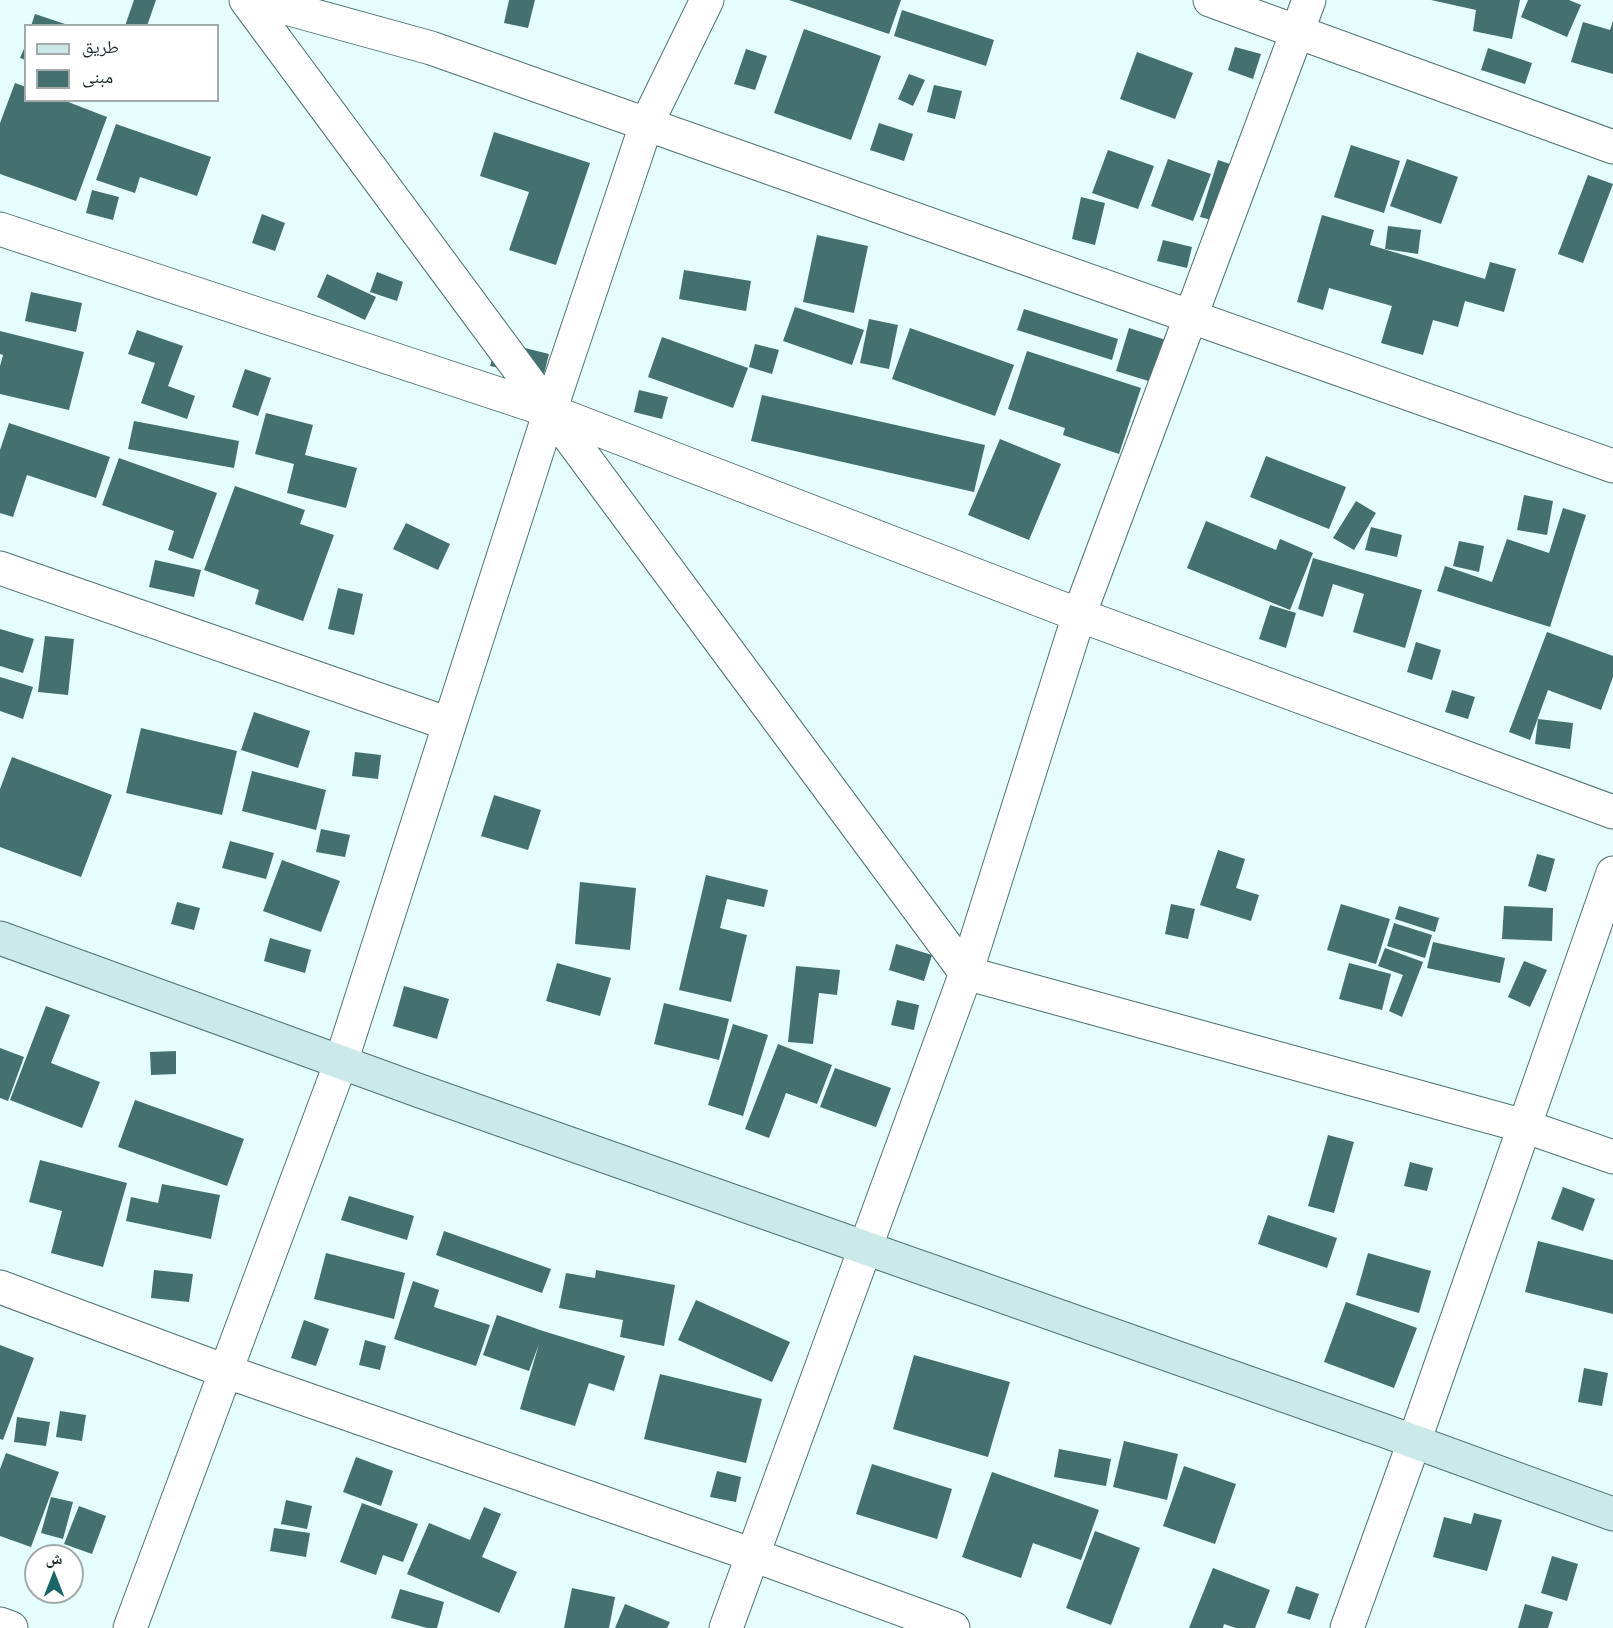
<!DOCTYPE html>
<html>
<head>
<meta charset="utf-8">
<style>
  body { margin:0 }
  #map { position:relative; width:1613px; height:1628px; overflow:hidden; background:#e5fdfc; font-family:"Asap Condensed","Noto Naskh Arabic",sans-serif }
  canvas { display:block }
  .legend { position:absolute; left:24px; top:24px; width:195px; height:78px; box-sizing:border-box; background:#fff; border:2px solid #a3aaaa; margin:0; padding:8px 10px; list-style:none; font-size:18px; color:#1a2a2a }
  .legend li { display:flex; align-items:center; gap:12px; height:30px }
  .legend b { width:30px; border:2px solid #a3aaaa }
  .north { position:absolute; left:24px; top:1544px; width:60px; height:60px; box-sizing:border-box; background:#fff; border:2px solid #a3aaaa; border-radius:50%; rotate:0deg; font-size:16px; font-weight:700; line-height:24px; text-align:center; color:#1a2a2a }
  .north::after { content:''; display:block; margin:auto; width:21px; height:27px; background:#186665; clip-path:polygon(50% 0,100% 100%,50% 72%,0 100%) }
</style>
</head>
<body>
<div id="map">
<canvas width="1613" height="1628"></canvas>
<ul class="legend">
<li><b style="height:8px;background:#cce9e9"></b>طريق</li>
<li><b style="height:16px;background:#447170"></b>مبنى</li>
</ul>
<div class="north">ش</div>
</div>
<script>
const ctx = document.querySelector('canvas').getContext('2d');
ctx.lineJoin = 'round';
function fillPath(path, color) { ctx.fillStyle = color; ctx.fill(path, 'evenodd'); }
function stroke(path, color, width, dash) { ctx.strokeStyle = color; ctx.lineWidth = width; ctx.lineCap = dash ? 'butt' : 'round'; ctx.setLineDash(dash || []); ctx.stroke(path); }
fillPath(new Path2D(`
  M134,0H156L147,26H125Z
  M509,0H535L528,28L504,23Z
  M789,0H901L889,34Z
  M1431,0H1520L1512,39L1473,31L1476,10Z
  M1528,0H1569L1581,5L1567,37L1521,17Z
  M902,10L994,40L986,66L894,36Z
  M35,14L68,25V26H31Z
  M1613,21V74L1571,62L1583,22L1610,30Z
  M804,29L881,56L851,140L774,113Z
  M26,44V60L20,58Z
  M1235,47L1261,54L1253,79L1228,70Z
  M1488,48L1532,63L1525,84L1481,70Z
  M746,49L767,56L755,90L734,84Z
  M1137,52L1193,73L1175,119L1120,99Z
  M909,74L925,80L913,106L898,99Z
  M15,83L26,87V100H63L107,117L76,201L0,174V123Z
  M934,85L962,91L955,119L927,112Z
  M879,123L913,134L904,161L870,150Z
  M116,124L211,157L197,196L140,177L135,193L96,180Z
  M494,132L590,163L556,265L509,250L529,192L480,176Z
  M1351,145L1400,161L1384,213L1334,197Z
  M1108,150L1154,166L1138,209L1092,193Z
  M1168,159L1211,174L1193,221L1151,206Z
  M1407,159L1458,177L1441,224L1390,206Z
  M1218,160L1236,166L1219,222L1200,217Z
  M1588,175L1613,184L1583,263L1558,254Z
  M92,190L119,197L113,220L86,213Z
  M1081,197L1105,203L1095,245L1072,239Z
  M262,214L285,223L275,251L252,243Z
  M1322,215L1374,230L1370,245L1485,279L1490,262L1516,269L1504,312L1465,301L1458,327L1433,320L1423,355L1381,343L1392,306L1329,288L1323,310L1297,302Z
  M1388,226L1421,230L1418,254L1385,249Z
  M817,235L868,246L854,313L803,302Z
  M1163,240L1192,247L1187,268L1157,261Z
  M684,270L751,281L746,311L679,299Z
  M377,272L403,282L397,301L370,292Z
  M327,274L376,297L365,320L317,297Z
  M31,292L82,303L76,332L25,321Z
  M795,307L864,330L852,365L783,341Z
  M1024,309L1118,339L1112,360L1017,330Z
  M869,319L898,325L889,369L860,363Z
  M910,328L1014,365L995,416L892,379Z
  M1129,328L1169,341L1155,383L1116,371Z
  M137,330L183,346L168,386L195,396L187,419L141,403L155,363L128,354Z
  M0,331L84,352L69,410L0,394V366L3,355L0,354Z
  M662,337L748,368L733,408L648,377Z
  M497,341L549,354L543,378L490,366Z
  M755,344L779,350L772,374L749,367Z
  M1027,351L1141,388L1119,454L1063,435L1065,428L1008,409Z
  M245,369L271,378L258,416L232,407Z
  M639,390L668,397L662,419L634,412Z
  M762,395L985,445L974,492L751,441Z
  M266,413L313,425L305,455L357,468L346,508L287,493L294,464L255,454Z
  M134,421L239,441L234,468L128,449Z
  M9,423L110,457L96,498L27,475L13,517L0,513V450Z
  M1000,439L1061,464L1029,540L968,515Z
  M1266,456L1346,487L1329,529L1250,497Z
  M119,458L217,493L193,559L168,550L174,531L102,505Z
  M235,486L305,510L300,524L334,535L303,621L255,604L259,590L204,570Z
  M1524,495L1553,501L1547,535L1517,530Z
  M1356,501L1376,513L1354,550L1333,538Z
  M1563,508L1586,515L1550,627L1437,591L1445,566L1492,582L1507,539L1549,553Z
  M1206,521L1276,550L1280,539L1313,553L1290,610L1187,568Z
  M406,523L450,544L438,570L393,549Z
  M1371,527L1402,535L1397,557L1365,550Z
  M1459,541L1484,546L1479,572L1453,566Z
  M1313,558L1422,590L1405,648L1353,632L1364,594L1333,584L1323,617L1298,609Z
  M155,560L201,570L194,597L149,587Z
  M338,588L363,594L354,635L328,629Z
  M1270,605L1296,613L1286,648L1259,639Z
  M0,629L34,639L23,673L0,666Z
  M1547,632L1613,656V677L1601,710L1548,690L1530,740L1509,732Z
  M45,636L74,639L68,695L38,692Z
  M1416,642L1441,650L1432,680L1407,672Z
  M0,677L33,687L23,719L0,711Z
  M1452,690L1475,697L1468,719L1445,712Z
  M254,712L310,731L298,768L241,750Z
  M1538,719L1573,723L1570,749L1535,744Z
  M141,728L237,751L222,815L126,793Z
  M355,752L381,755L378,779L352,776Z
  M12,757L112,795L81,877L0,847V789Z
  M252,771L326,790L316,830L242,811Z
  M494,795L541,810L528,850L481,836Z
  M321,829L350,835L345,857L316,852Z
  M230,841L274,853L266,879L222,868Z
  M1218,850L1245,859L1236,888L1259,895L1251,921L1200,905Z
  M1537,854L1555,859L1546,892L1528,886Z
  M282,860L340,881L321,932L263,911Z
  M706,875L768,890L764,907L727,899L720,928L747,935L731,1002L679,990Z
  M580,882L636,888L630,950L575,944Z
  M177,902L200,908L194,930L171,924Z
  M1171,904L1195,909L1188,939L1165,934Z
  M1341,904L1390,919L1376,964L1327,950Z
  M1399,906L1439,918L1435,932L1395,919Z
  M1504,906L1553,908L1552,941L1502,939Z
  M1394,923L1432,935L1425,958L1387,946Z
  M270,938L311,950L305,973L264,961Z
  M1433,942L1505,958L1500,983L1427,968Z
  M896,944L932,955L924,981L889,970Z
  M1385,948L1423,962L1402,1017L1389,1011L1403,975L1378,966Z
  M1524,961L1547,970L1530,1007L1508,997Z
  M557,963L611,978L600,1016L546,1001Z
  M1349,963L1391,974L1382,1010L1339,999Z
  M796,966L840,970L837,995L819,993L813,1044L788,1042Z
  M404,986L449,999L437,1039L393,1026Z
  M897,1000L919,1005L914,1030L891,1025Z
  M664,1003L729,1019L719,1060L654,1044Z
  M46,1006L70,1015L51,1063L100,1082L82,1128L10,1100Z
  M733,1024L768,1035L743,1116L708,1105Z
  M778,1044L832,1065L817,1104L786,1093L769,1138L745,1129Z
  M0,1048L24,1057L8,1101L0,1098Z
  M176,1051V1074L151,1075L150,1052Z
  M835,1068L891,1088L876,1127L820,1107Z
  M135,1100L244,1139L227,1186L118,1147Z
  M1328,1135L1354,1142L1334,1213L1308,1206Z
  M40,1160L127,1183L103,1267L51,1253L62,1211L29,1202Z
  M1410,1162L1433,1168L1427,1191L1404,1186Z
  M162,1184L220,1195L211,1239L126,1221L131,1197L158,1203Z
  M1563,1187L1595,1199L1583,1231L1551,1219Z
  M349,1196L414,1216L407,1240L341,1220Z
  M1268,1215L1337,1238L1327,1268L1258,1244Z
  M444,1231L551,1269L542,1293L436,1255Z
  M1538,1241L1613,1260V1314L1525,1292Z
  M326,1253L405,1273L394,1319L314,1299Z
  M1368,1253L1431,1271L1419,1313L1356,1295Z
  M154,1270L193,1274L189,1302L151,1298Z
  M596,1270L675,1285L664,1346L620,1337L623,1320L559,1308L566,1273L595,1278Z
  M413,1281L439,1290L434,1307L490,1325L476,1366L394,1339Z
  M696,1300L790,1342L772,1382L678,1340Z
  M1346,1302L1417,1328L1394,1388L1324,1362Z
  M497,1315L543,1331L625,1356L614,1391L589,1383L575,1426L520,1409L539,1344L529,1371L483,1355Z
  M304,1320L329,1329L316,1366L291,1358Z
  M365,1340L386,1346L380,1370L359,1365Z
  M0,1345L34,1358L3,1440L0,1439Z
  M914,1355L1010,1382L988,1457L893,1429Z
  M1584,1368L1608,1373L1602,1406L1578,1402Z
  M660,1374L762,1399L746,1463L644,1439Z
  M60,1411L86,1415L82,1441L56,1437Z
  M17,1417L50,1422L46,1446L14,1442Z
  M1124,1441L1178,1454L1167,1500L1113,1487Z
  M1059,1449L1111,1459L1106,1486L1054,1477Z
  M6,1453L59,1472L31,1547L0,1536V1469Z
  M356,1457L393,1471L381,1506L343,1492Z
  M872,1464L952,1489L937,1539L856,1514Z
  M1184,1466L1236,1484L1215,1544L1163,1526Z
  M717,1471L741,1477L736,1502L710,1497Z
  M992,1472L1099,1510L1081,1560L1033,1543L1021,1578L962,1557Z
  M51,1497L73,1502L63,1539L41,1533Z
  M286,1500L312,1506L307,1529L281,1524Z
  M362,1503L418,1524L403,1562L383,1555L376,1575L340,1562Z
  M79,1506L106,1516L92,1554L64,1544Z
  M484,1507L501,1514L482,1557L517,1572L499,1613L407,1574L429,1523L470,1540Z
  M1474,1513L1502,1520L1487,1571L1433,1557L1444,1517L1471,1524Z
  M274,1528L310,1533L306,1557L270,1551Z
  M1095,1531L1140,1548L1111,1625L1066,1608Z
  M1552,1556L1578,1564L1567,1601L1541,1593Z
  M1213,1568L1270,1590L1255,1628H1236L1224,1624L1223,1628H1189Z
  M1296,1586L1319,1594L1310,1620L1287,1613Z
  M572,1588L615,1597L609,1628H564Z
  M400,1589L444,1602L437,1628H427L391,1618Z
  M625,1604L670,1622L667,1628H615Z
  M1525,1604L1553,1612L1548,1628H1518Z`), '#447170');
const street = new Path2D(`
  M246,0L966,973L1524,1126L1613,1157
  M257,0L431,48L1613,466
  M1210,0L1613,147
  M0,229L550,411L1079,615L1613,812
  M0,568L449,724
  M0,1287L225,1371L753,1555L953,1628
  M0,1624L11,1628
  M130,1628L341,1062L550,411L646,125L707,0
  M726,1628L966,973L1079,615L1309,0
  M1347,1628L1414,1442L1613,873`);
const secondary = new Path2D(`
  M0,938L420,1091L1385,1431L1613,1514`);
stroke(street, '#4e7372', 35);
stroke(secondary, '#4e7372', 35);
stroke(street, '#fff', 33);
stroke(secondary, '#cce9e9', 33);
</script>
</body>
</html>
